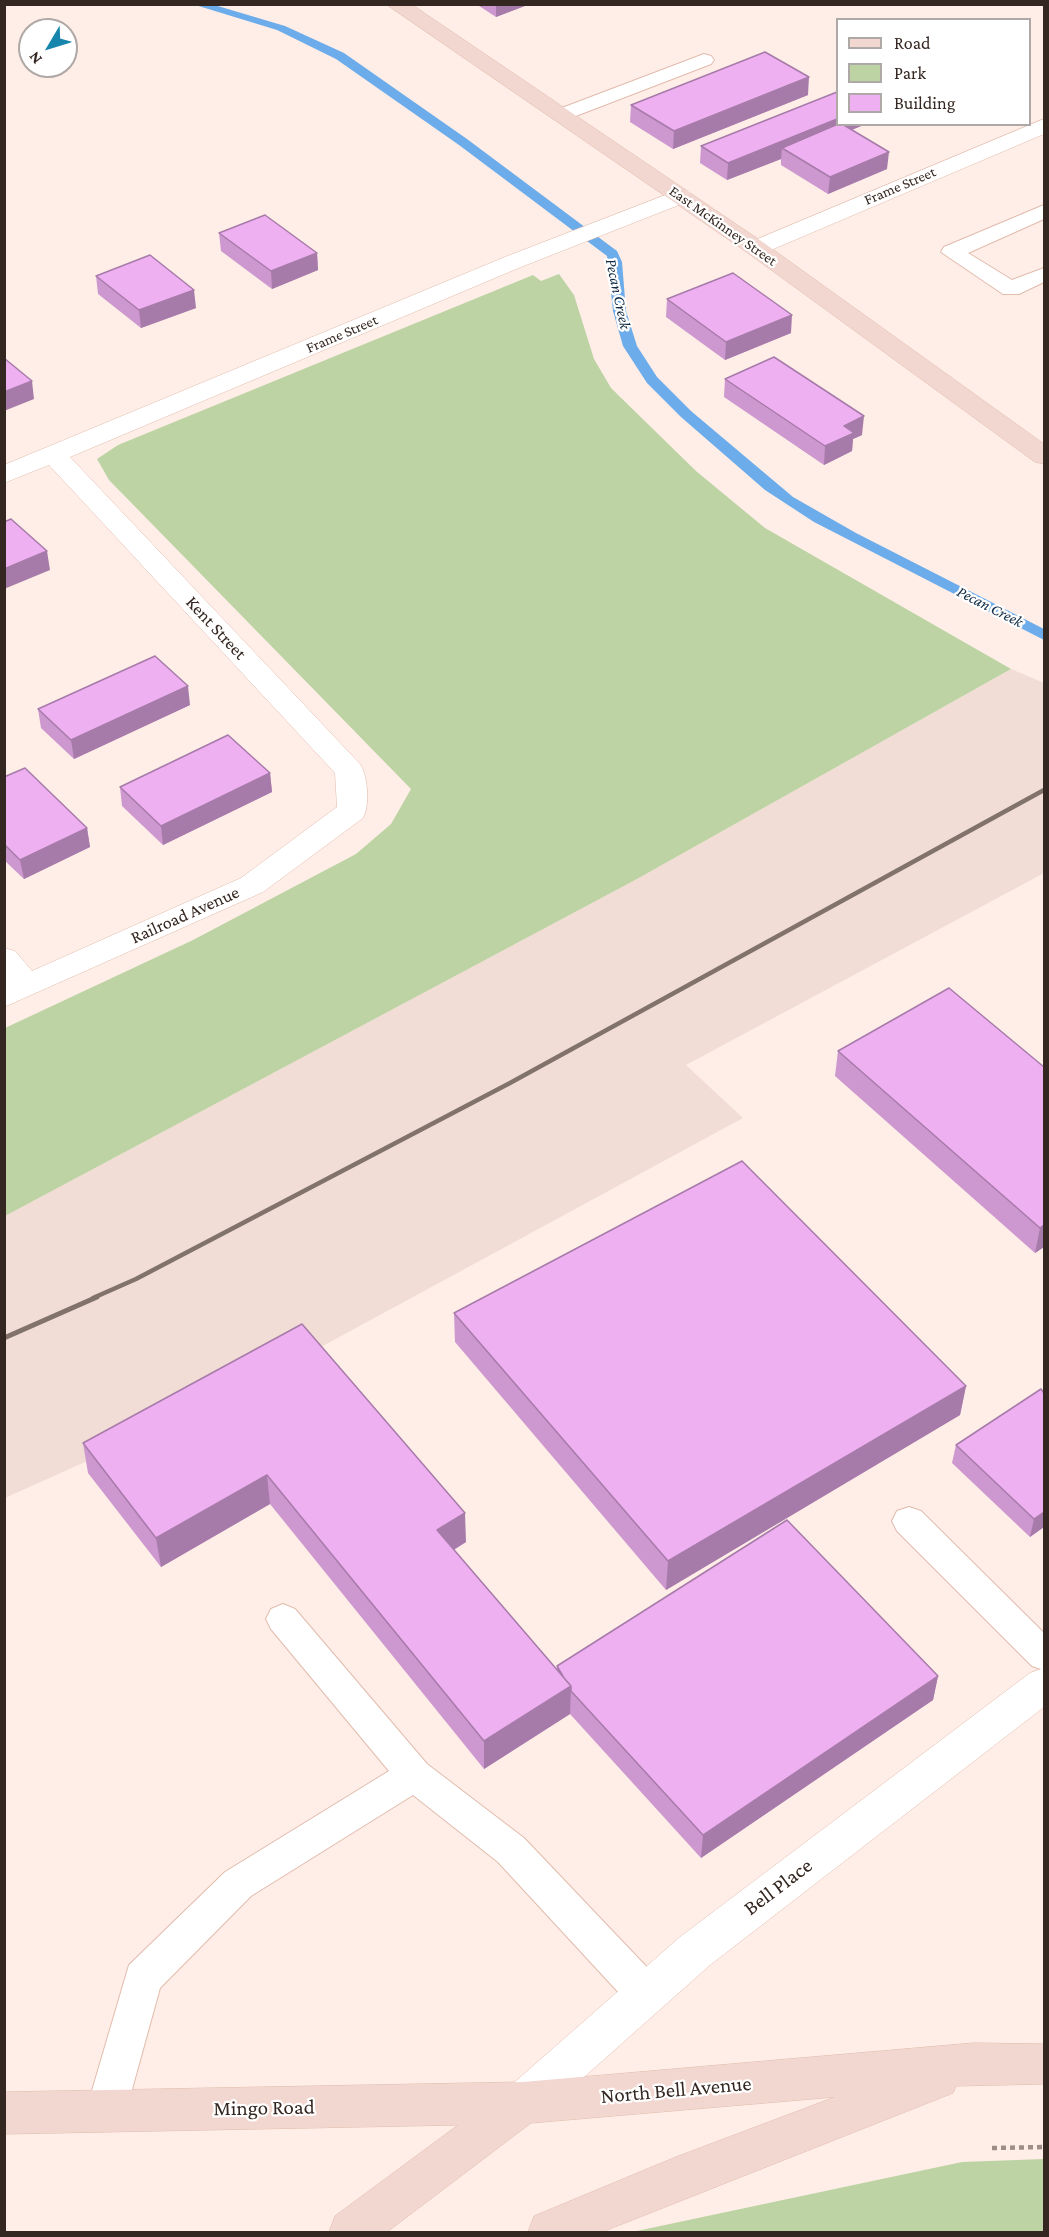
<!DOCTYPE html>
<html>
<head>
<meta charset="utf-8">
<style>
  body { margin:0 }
  #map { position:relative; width:1049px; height:2237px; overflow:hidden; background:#feeee7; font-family:"Crimson Pro",serif }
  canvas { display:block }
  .frame { position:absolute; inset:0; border:6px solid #342620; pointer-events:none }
  .legend { position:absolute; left:836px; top:18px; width:195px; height:108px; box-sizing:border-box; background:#fff; border:2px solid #aea8a6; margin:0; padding:8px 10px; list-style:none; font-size:18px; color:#342620 }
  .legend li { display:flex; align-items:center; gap:12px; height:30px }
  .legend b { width:30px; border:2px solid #aea8a6 }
  .north { position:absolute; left:18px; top:18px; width:60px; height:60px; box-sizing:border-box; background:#fff; border:2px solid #aea8a6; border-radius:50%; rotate:232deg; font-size:16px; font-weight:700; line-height:24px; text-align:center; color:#342620 }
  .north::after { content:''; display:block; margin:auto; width:21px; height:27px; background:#1785ac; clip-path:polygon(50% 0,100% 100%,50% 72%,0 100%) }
</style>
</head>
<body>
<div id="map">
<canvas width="1049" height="2237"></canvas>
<div class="frame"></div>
<ul class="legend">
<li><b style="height:8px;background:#f2d7d0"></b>Road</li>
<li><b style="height:16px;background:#bdd3a4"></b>Park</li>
<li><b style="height:16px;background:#eeb0f1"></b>Building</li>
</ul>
<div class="north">N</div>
</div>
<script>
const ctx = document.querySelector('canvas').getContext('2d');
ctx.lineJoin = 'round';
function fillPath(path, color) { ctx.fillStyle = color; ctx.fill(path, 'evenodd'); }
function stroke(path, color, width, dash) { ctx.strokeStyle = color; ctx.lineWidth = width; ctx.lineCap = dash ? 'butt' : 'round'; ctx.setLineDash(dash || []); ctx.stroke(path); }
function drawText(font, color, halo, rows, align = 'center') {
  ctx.font = font + ' "Crimson Pro",serif'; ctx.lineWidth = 4.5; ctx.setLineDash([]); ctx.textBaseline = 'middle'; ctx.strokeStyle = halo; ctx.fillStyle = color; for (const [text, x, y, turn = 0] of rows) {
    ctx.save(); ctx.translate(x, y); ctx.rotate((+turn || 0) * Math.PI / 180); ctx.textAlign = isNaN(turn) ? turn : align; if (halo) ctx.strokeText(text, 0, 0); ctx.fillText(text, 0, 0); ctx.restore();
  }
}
fillPath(new Path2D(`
  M1011,669L1044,683V873L686,1065L743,1118L225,1399L5,1498V1216L637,879Z`), '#f1ddd5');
fillPath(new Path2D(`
  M559,274L574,295L594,359L611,388L696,471L765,528L1011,669L637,879L5,1216V1028L193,940L356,854L391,824L411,789L109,480L97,459L118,445L533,275L541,281Z
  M1044,2159V2232H632L962,2162Z`), '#bdd3a4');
fillPath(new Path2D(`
  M192,4H211L285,26L344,53L467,139L617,251L622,262L626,311L637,346L657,377L691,411L793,497L856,533L1044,629V640L814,522L765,490L681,417L647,383L623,346L613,311L607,256L459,145L336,59L277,30Z`), '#6dacea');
const lane = new Path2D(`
  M704,54L711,56L714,60L711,64L568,119H554L551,115L554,111Z
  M1044,205V219L968,253L1012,280L1044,268V282L1019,294H1003L941,252L944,247Z
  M909,1507L921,1511L1044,1633V1670L1032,1666L897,1531L892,1521L897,1511Z
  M283,1604L295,1609L427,1764L524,1838L660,1981L665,1994L660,2007L646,2012L632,2007L498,1862L413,1795L251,1896L160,1988L126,2111L120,2125L106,2130L92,2125L86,2111L129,1965L225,1872L389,1771L271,1629L266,1619L271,1609Z`);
const street = new Path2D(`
  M1044,119V134L764,253H748L744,248L748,243Z
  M681,189L689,191L693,196L689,201L521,267L70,457L360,764C368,776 370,806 363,818L263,892L4,1007V948L15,951L32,971L241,878L337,807L335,773L49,465L4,483V465L505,257Z
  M1044,1668V1707L710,1965L538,2118L523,2124L508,2118L501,2103L508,2088L680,1937L1030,1673Z`);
const secondary = new Path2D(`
  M386,4H411L764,243L1044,444V464L1035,462L748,253Z
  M974,2043L1044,2044V2084L956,2086L953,2093L602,2232H528L534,2216L676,2157L835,2097L531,2123L387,2232H329L335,2216L458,2125L4,2134V2092L523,2082Z`);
stroke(lane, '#e2bbac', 2);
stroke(street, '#e2bbac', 1);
stroke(secondary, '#e2bbac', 1);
stroke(new Path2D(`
  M992,2148L1044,2147`), '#9c8d86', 4.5, [5, 4]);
fillPath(lane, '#fff');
fillPath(street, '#fff');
fillPath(secondary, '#f2d7d0');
stroke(new Path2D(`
  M93,1298L136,1279L510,1083L1044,790`), '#81736c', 4.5);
stroke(new Path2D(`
  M4,1338L97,1297`), '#81736c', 5);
fillPath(new Path2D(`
  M476,4H530L496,17Z
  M808,95L673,149L630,122L631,105Z
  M837,124H866L852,130L887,169L828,194L781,165V159L727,180L700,163L701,146Z
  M219,233L317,253L318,270L272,289L221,251Z
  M96,276L196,308L141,328L98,294Z
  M667,299L791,333L725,360L666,317Z
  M725,379L862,435L853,439L852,451L824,465L724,397Z
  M190,705L74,759L41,728L38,709Z
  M270,773L272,792L163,845L122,806L120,787Z
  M4,777L87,828L90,847L24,879L4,860Z
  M838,1051L1044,1067V1247L1035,1253L835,1076Z
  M454,1313L966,1386L960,1415L666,1590L455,1342Z
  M302,1324L466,1542L454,1550L557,1670V1666L938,1676L933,1700L701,1858L570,1714L484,1769L270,1504L161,1567L88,1473L83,1443Z
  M956,1445L1044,1527L1030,1537L952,1463Z`), '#cd97cf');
fillPath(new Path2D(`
  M496,4H530L496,17Z
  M809,77L808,95L673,149L674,131Z
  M837,119V124H866L792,154L782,148L781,159L727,180L728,163Z
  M889,152L887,169L828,194L830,177Z
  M317,253L318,270L272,289L271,271Z
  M194,290L196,308L141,328L139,310Z
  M792,315L791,333L725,360L726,342Z
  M32,381L34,399L4,411V392Z
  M864,416L862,435L853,439L852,451L824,465L825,446L844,426Z
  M47,551L50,570L4,589V569Z
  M188,686L190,705L74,759L71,740Z
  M270,773L272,792L163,845L161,826Z
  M87,828L90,847L24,879L20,860Z
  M1044,1225V1247L1035,1253L1040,1228Z
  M966,1386L960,1415L666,1590L668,1561Z
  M267,1475L270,1504L161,1567L156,1538Z
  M1044,1512V1527L1030,1537L1034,1519Z
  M465,1513L466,1542L438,1559L437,1530Z
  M938,1676L933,1700L701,1858L703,1835Z
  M571,1686L570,1714L484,1769V1741Z`), '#a77ba9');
const building = new Path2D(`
  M765,52L809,77L674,131L631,105Z
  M837,92V119L728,163L701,146Z
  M838,124H842L889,152L830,177L782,148Z
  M265,215L317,253L271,271L219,233Z
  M150,255L194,290L139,310L96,276Z
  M733,273L792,315L726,342L667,299Z
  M774,357L864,416L844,426L854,433L825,446L725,379Z
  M4,358L32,381L4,392Z
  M11,519L47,551L4,569V522Z
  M155,656L188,686L71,740L38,709Z
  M228,735L270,773L161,826L120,787Z
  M25,768L87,828L20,860L4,844V777Z
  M949,988L1044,1067V1225L1040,1228L838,1051Z
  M742,1161L966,1386L668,1561L454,1313Z
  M302,1324L465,1513L437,1530L571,1686L484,1741L267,1475L156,1538L83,1443Z
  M1041,1389L1044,1393V1512L1034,1519L956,1445Z
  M787,1520L938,1676L703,1835L571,1691V1686L564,1678L557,1666Z`);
fillPath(building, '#eeb0f1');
stroke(building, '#a77ba9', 1.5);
drawText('15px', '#342620', '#fff', [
  ["Frame Street",900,186,-23],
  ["East McKinney Street",723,226,35],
  ["Frame Street",342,334,-23]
]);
drawText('italic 16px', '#122c45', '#fff', [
  ["Pecan Creek",618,294,78],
  ["Pecan Creek",990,607,27]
]);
drawText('18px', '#342620', '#fff', [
  ["Kent Street",216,628,47],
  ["Railroad Avenue",185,915,-24]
]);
drawText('21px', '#342620', '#fff', [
  ["Bell Place",778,1887,-37],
  ["North Bell Avenue",676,2090,-5],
  ["Mingo Road",264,2108,-1]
]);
</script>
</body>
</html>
